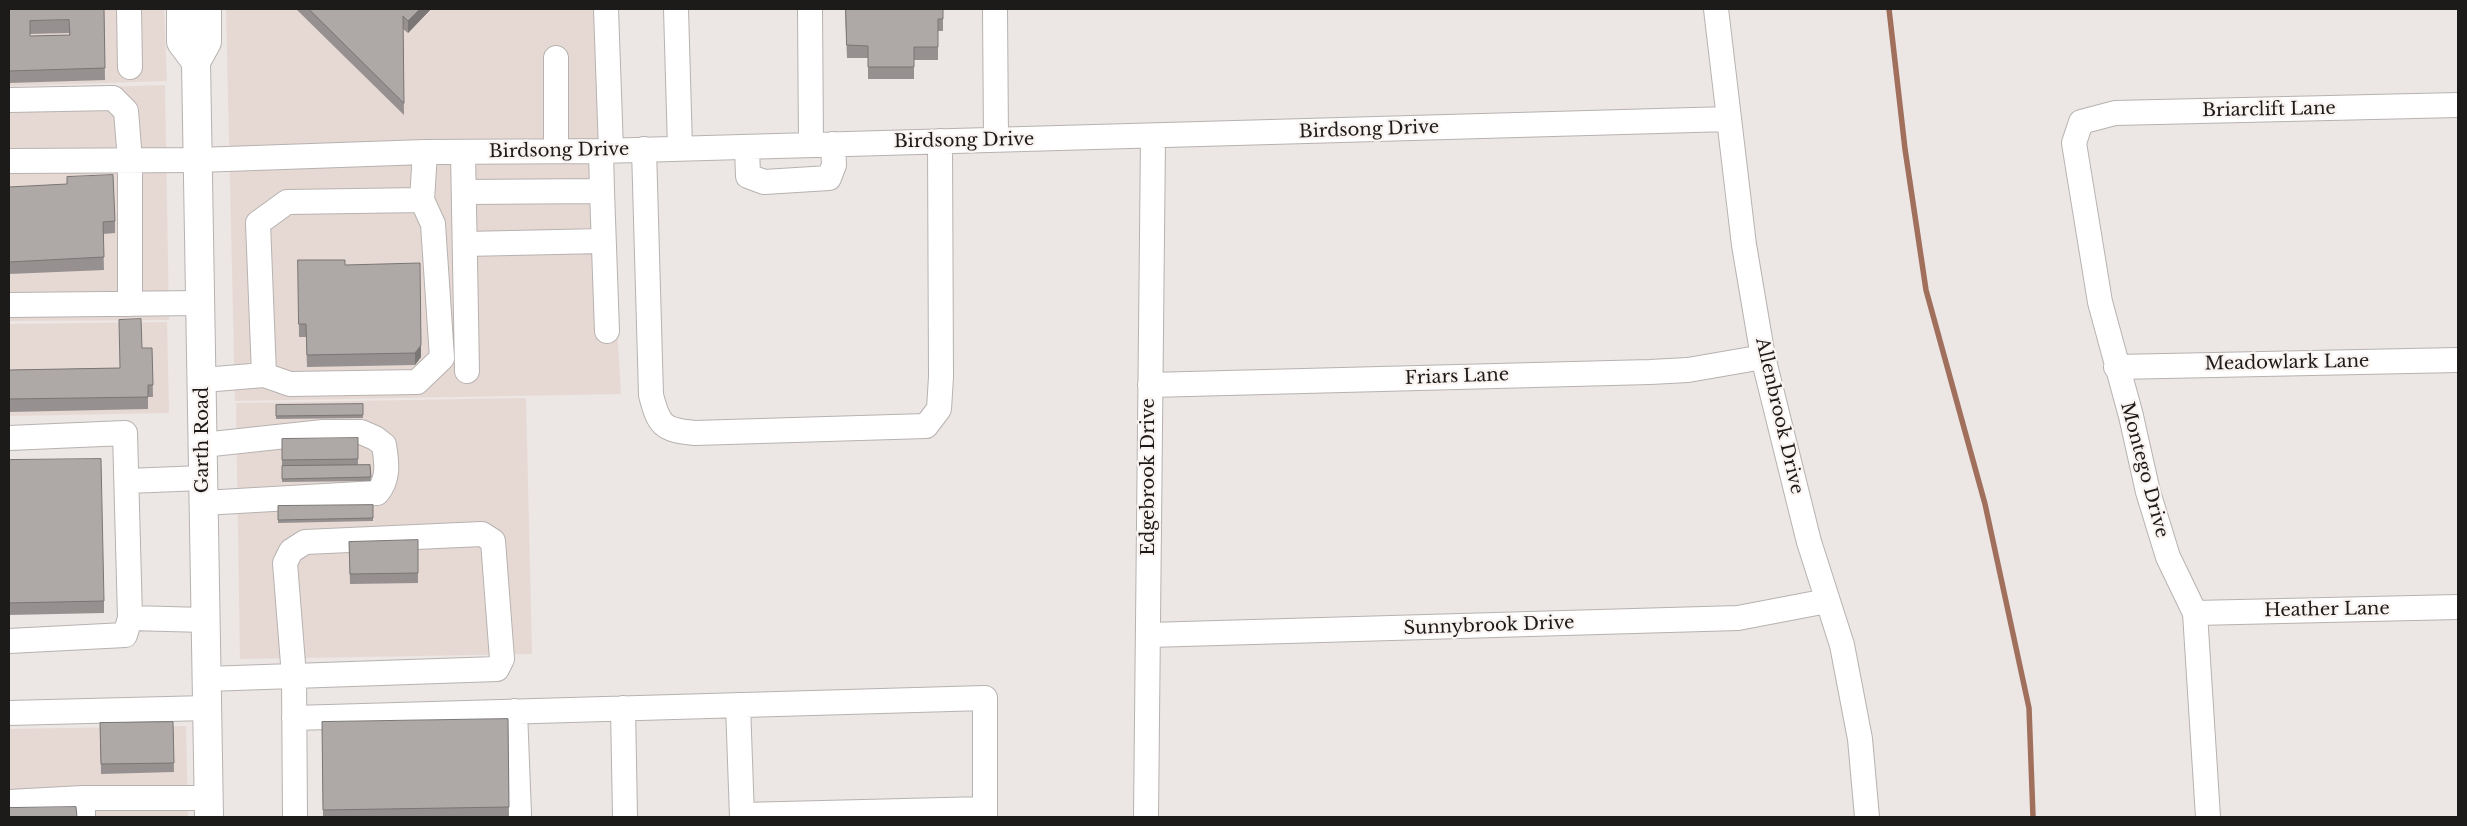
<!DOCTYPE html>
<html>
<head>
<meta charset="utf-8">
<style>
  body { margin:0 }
  #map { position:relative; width:2467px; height:826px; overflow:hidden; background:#ece6e4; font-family:"Libre Baskerville",serif }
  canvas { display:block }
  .frame { position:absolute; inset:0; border:10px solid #1d1b1a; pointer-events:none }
</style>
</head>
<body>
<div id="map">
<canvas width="2467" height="826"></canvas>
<div class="frame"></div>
</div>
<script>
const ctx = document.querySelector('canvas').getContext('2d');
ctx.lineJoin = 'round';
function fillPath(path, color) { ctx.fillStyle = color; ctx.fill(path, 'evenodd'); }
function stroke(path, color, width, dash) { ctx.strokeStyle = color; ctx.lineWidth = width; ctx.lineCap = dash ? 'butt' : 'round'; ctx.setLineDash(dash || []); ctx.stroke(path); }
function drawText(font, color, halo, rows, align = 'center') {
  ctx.font = font + ' "Libre Baskerville",serif'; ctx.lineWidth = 4.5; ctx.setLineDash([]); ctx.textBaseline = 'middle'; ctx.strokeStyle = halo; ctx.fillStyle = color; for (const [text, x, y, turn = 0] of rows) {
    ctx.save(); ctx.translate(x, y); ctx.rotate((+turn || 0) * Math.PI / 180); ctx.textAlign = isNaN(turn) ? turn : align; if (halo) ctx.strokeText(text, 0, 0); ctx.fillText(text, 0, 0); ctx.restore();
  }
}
fillPath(new Path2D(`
  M9,9H164L167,81L9,86Z
  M226,9H598L621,394L235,401Z
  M165,85L169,320L9,321V90Z
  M167,322L169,413L9,416V324Z
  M526,398L532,654L240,659L236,403Z
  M186,726L188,817H9V729Z`), '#e6d9d4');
stroke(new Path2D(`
  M1889,9L1905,149L1926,290L1985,504L2029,708L2033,817`), '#a1705c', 5.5);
const minor = new Path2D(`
  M129,9L130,67
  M606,9L611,150
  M676,9L680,148
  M810,9L811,145
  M995,9L996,139
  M1716,9L1744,245L1763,357L1809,542L1842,645L1860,739L1867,817
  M556,58V151
  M9,100L113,98L126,111L130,160V304
  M747,147L748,176L764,182L829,178L834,165L833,144
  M644,149L651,395C659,426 663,430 695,433L926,426L939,409L941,377L940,141
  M463,152L467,371
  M9,161L198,160L425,152L601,151L1729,119
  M602,191L607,331
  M464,192L602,191L601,151
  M465,244L603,241
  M9,305L201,303
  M2116,367L2458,360
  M264,375L258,223L287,202L422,200
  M203,380L264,375L290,384L417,382L442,358L433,224L422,200L425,152
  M1150,385L1650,372L1688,370L1763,357
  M9,438L125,433L130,618L125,635L9,641
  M203,445L323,432H361L375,438L384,445C387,463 389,480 377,493L203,503
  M127,481L203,478
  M2195,613L2458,607
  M130,618L205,620
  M1149,635L1738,618L1827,601
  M206,679L497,669L502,659L493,541L482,534L305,542L291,551L285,563L294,676L295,817
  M738,705L742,817
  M623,708L625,817
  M515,711L519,814
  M9,713L207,708
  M294,718L985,698V817
  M9,802L83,798
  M742,815L985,809
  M83,817V798H209
  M1146,817L1153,137
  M2208,817L2195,613L2168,557L2148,492L2131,416L2100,302L2074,143L2081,122L2115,113L2458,105`);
const major = new Path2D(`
  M181,9V42L196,62
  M207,9V42L196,62L209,817`);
stroke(minor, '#b7b2b0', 26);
stroke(major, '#b7b2b0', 30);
stroke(minor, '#fff', 24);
stroke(major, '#fff', 28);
fillPath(new Path2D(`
  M9,9H104L105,80L9,83ZM69,33V35L30,36V34Z
  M296,9H431L408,33L403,29L404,115Z
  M845,9H943V31H938V60H914V79H868V58H847Z
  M9,187L115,221V233L103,234L104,270L9,274Z
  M298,260L345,265L421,357L415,365L307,367L306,337H299Z
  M142,348H152L153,397H148V409L9,412V370L120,368Z
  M363,404V418L276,419V405Z
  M282,439L358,459V465H370L371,481L282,482Z
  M9,460L104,601V613L9,615Z
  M373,505V521L278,523V506Z
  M418,540V583L350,584L349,542Z
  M508,719L509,817H323L322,722Z
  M173,722L174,772L101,774L100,723Z`), '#969190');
fillPath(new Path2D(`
  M420,9H431L408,33V21Z
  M421,345V357L415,365V353Z`), '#7a7675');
const building = new Path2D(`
  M9,9H104L105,68L9,71ZM69,20L70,35L30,36V21Z
  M309,9H420L408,21L403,16L404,103Z
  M846,9H943V19H938V47H914V67H868V46L847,45Z
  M113,175L115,221L103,222L104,257L9,262V187L67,184V177Z
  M298,260H345V265L420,263L421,345L415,353L307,355L306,324H299Z
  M141,319L142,348H152L153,385H148V397L9,399V370L120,368L119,320Z
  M363,404V415L276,416V405Z
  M358,438V459L282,460V439Z
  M101,459L104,601L9,603V460Z
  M370,465L371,477L282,479V466Z
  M373,505V518L278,520V506Z
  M418,540V573L350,574L349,542Z
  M508,719L509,807L323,810L322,722Z
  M173,722L174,763L101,764L100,723Z
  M76,807L77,817H9V808Z`);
fillPath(building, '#aea9a7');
stroke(building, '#7a7675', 1);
drawText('18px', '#1d1b1a', '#f9f3f1', [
  ["Briarclift Lane",2269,110,-1],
  ["Birdsong Drive",1369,130,-2],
  ["Birdsong Drive",964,141,-1],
  ["Birdsong Drive",559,151,-1],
  ["Meadowlark Lane",2287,363,-1],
  ["Friars Lane",1457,377,-2],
  ["Allenbrook Drive",1779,416,77],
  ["Garth Road",203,440,-90],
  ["Montego Drive",2144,470,75],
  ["Edgebrook Drive",1149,477,-90],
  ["Heather Lane",2327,610,-1],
  ["Sunnybrook Drive",1489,626,-2]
]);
</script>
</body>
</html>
